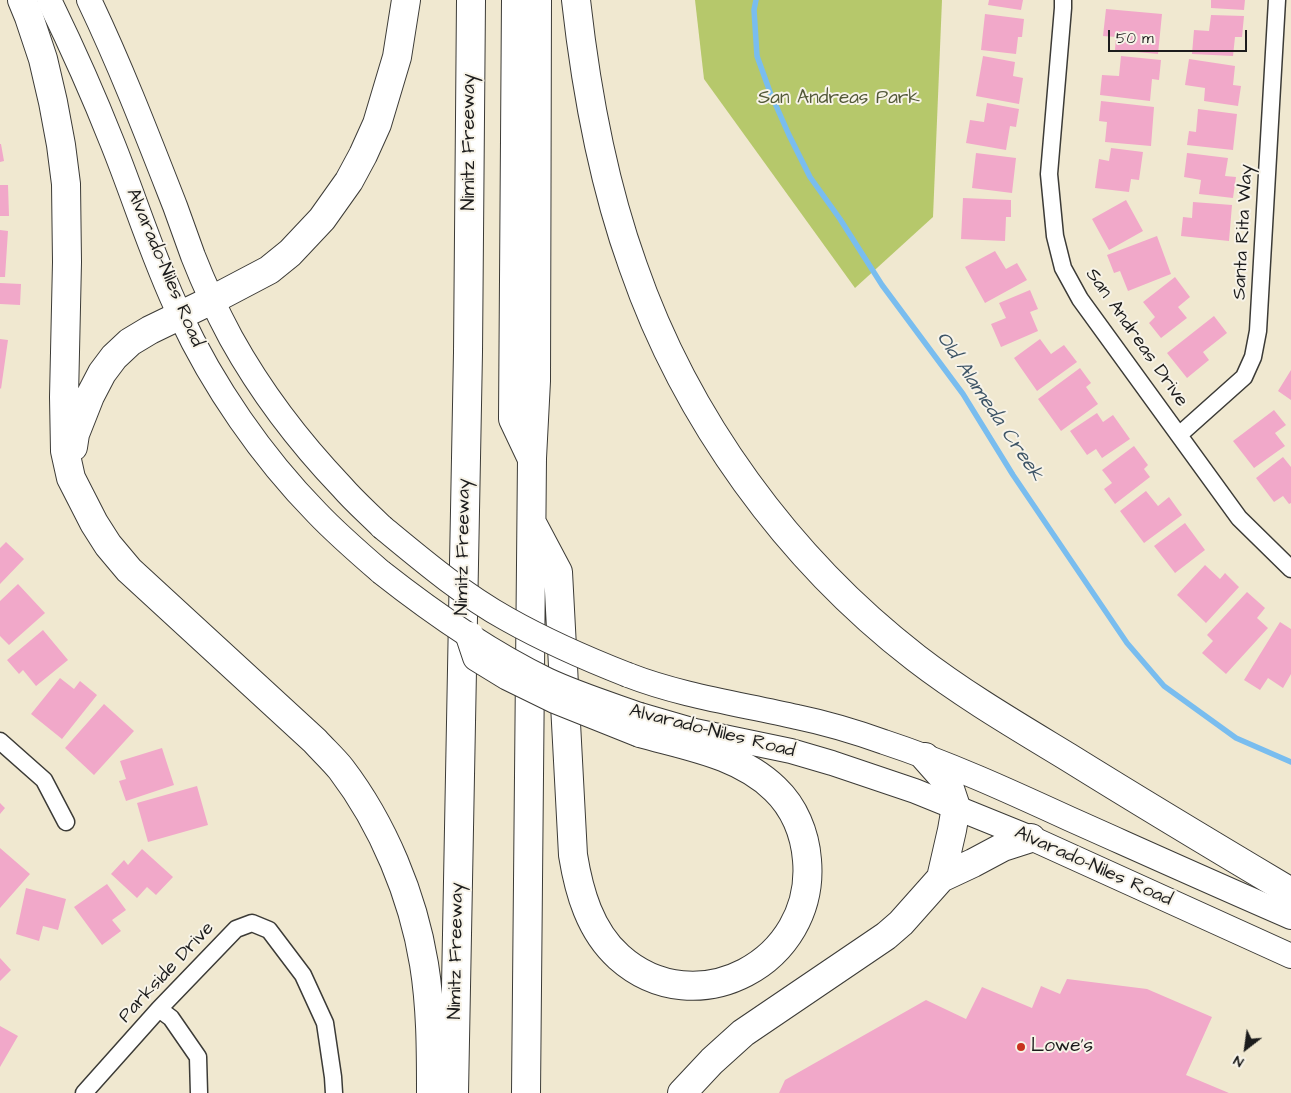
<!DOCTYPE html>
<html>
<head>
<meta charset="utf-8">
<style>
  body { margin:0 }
  #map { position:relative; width:1291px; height:1093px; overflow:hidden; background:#f0e8d0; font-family:"Architects Daughter",sans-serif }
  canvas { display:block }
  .north { position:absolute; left:1221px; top:1023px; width:50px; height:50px; -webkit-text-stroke:4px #f7f3e8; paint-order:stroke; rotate:210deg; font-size:14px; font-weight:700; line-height:20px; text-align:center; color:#1c1c1c }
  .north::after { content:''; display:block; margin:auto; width:18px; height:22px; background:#1c1c1c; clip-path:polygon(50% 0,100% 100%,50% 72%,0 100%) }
  .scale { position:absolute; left:1108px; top:30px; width:139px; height:22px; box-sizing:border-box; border:2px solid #1c1c1c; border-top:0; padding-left:6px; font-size:15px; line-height:18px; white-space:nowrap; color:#1c1c1c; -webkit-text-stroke:4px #f7f3e8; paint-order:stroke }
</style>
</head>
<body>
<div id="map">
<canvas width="1291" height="1093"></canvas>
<div class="north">N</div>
<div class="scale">50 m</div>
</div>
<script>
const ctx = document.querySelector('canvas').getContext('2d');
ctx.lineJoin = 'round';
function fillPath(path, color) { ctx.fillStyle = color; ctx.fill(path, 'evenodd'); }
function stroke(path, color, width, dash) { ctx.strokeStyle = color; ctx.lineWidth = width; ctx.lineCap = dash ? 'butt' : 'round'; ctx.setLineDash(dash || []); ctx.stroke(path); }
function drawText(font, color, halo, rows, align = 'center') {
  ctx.font = font + ' "Architects Daughter",sans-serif'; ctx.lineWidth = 4; ctx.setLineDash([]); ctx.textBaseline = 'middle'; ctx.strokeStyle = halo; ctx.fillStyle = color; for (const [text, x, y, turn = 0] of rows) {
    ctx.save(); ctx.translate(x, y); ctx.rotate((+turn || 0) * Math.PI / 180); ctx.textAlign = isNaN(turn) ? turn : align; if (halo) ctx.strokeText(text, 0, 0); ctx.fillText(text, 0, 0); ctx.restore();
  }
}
fillPath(new Path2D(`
  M695,0H942L933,217L855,288L704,79Z`), '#b6c86b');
stroke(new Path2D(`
  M756,0L754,10L757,56L770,92L789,135L810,177L840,219L882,285L963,394L1013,475L1127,643L1164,686L1236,738L1291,762`), '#79bdef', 5.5);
fillPath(new Path2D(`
  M989,0H1023L1021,10L988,5Z
  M1211,0H1245L1244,10L1211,8Z
  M1106,9L1162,14L1158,54L1115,50L1116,37L1103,36Z
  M985,14L1024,19L1022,37H1018L1016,54L981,50Z
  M1211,15L1244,16L1242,37H1235L1233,56L1192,54L1194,30L1209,31Z
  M983,56L1015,62L1013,76L1023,78L1019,104L976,96Z
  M1121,56L1161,60L1159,80L1152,79L1150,101L1100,95L1102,75L1119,76Z
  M1189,59L1235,66L1233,85L1241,86L1238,106L1204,101L1205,88L1185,85Z
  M1101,101L1154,107L1151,146L1105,142L1107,122L1099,121Z
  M987,103L1019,109L1016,127L1010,126L1006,150L966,143L970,120L984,122Z
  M1198,109L1237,114L1233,150L1187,145L1189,131L1196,132Z
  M0,144H1L4,161L0,162Z
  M1111,148L1143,152L1139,180L1131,179L1129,192L1095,188L1099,159L1109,161Z
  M976,153L1016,158L1012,193L972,188Z
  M1187,153L1228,158L1225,176L1236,177L1233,198L1199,194L1201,180L1184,177Z
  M0,185H8L9,216H0Z
  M963,198L1011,200V217H1006L1005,241L961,239Z
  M1126,200L1143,231L1109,250L1092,219Z
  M1193,202L1232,205L1229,241L1181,236L1183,217L1192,218Z
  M0,230L8,231L5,277H0Z
  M1157,236L1171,274L1128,291L1120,271L1114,273L1107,255Z
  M995,251L1006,269L1017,263L1027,280L985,303L965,267Z
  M1175,277L1190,297L1178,307L1187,318L1161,338L1149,323L1155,317L1143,302Z
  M0,283L21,284L20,305L0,304Z
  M1030,290L1038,309L1030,312L1038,331L1001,347L991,324L1006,318L999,303Z
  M1214,316L1227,333L1203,352L1209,360L1187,378L1167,353Z
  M0,339L8,340L1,389L0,388Z
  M1040,339L1051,354L1064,345L1077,362L1037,391L1014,358Z
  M1080,368L1091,383L1086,387L1098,404L1061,431L1038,399Z
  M1291,370V400L1278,391Z
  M1274,410L1286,425L1275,433L1285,446L1254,468L1233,441Z
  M1097,413L1103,422L1113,415L1130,439L1102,458L1096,449L1087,455L1070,431Z
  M1134,446L1148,465L1144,469L1150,477L1115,504L1104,489L1112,483L1102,470Z
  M1283,457L1291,467V503L1289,504L1283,496L1274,502L1256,478Z
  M1146,491L1158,506L1169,497L1182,515L1144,543L1120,511Z
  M1185,523L1205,550L1175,573L1154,546Z
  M6,542L24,559L0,584V548Z
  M1205,565L1220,579L1225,573L1239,587L1206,623L1177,595Z
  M18,584L45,613L9,645L0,636V601Z
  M1247,592L1265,608L1257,618L1268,628L1226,674L1202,653L1213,641L1207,635Z
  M1280,622L1291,629V674L1283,688L1268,678L1260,690L1244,680Z
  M43,630L68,660L36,686L23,670L19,674L7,660Z
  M60,678L74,689L80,681L97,695L62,739L31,714Z
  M104,704L134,731L94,775L65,748Z
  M162,748L174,785L126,801L119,781L126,779L120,761Z
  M197,786L208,825L148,842L137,803Z
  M0,803L5,808L0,814Z
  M0,848L30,874L0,908Z
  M142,849L173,877L156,895L147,887L137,898L111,874L124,860L128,865Z
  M107,884L126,910L112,920L121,931L102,945L74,907Z
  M26,888L66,899L58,930L43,926L39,941L16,934Z
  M0,958L11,970L0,981Z
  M1067,979L1147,989L1212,1017L1186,1075L1229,1093H779L785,1080L926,1000L966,1019L982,987L1032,1008L1041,986L1060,994Z
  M0,1026L18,1036L0,1067Z`), '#f1a8c9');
const minor = new Path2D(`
  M1063,0V8L1049,174L1055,236L1063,268L1080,299L1239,518L1291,569
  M1179,435L1244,377L1253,357L1258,331L1277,0
  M0,741L44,780L66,822
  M159,1009L171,1018L198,1057L199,1093
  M84,1093L159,1009L236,929L252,923L269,930L303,975L325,1023L333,1077L334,1093`);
const secondary = new Path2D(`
  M49,0C72,47 93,94 112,142C135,199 153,259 180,315C213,386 262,457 317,513C337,534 359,553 381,572
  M89,0C121,67 148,137 175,206C181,223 187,239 193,256C204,284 217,312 231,338C261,392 300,443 342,487C354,501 369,514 382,527
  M628,675C682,696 741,704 797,717C826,723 856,732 884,742C948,763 1009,791 1070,819C1144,852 1217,885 1291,917
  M640,715L695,731L791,751L832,763L915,791L1031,838L1291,956`);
const motorway = new Path2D(`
  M22,0L29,17L43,59L53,102L61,145L66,184L67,262L64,397L65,451L71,478L94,523L108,545L129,570L315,741C323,750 333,759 341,769C383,824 413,896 424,964C431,1007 431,1050 431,1093
  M516,0L513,419L531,457
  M576,0C586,90 602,180 633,266C686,419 788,559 916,658C964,695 1017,726 1068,757C1142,803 1217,848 1291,892
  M73,447L75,434L90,396L102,373L114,357L130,342L150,330L212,300L269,270L290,253L322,219L349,181L363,155L377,124L397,57L406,0
  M532,523L558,572L573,855C579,892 590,931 619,957C696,1026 816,962 807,860C805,833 794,807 775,789C739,754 686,746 640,733
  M925,757L948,783L956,807L952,830L941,878
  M454,1093L468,352L471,0
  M526,1093L532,458L536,381L537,0
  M682,1093L712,1061L743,1033L886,936L901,923L941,878L973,863L1003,847L1031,838`);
stroke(minor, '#3c3b37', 19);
stroke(secondary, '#3c3b37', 26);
stroke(motorway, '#3c3b37', 30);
stroke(minor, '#fff', 16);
stroke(secondary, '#fff', 24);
stroke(motorway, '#fff', 28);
const secondaryBridge = new Path2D(`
  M382,527C422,560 462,594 507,619C546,641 587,659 628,675
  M381,572C433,613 487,651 547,680C577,694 609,704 640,715`);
const motorwayBridge = new Path2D(`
  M470,636L477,657L508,676L555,699L640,733`);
stroke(secondaryBridge, '#3c3b37', 26, []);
stroke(motorwayBridge, '#3c3b37', 30, []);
stroke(secondaryBridge, '#fff', 24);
stroke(motorwayBridge, '#fff', 28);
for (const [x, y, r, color] of [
  [1021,1047,5,"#c8321e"]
]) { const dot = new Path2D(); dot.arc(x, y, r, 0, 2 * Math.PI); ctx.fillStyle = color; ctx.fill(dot); stroke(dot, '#f7f3e8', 2); }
drawText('19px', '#525838', '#f7f3e8', [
  ["San Andreas Park",839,99]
]);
drawText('19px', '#1c1c1c', '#f7f3e8', [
  ["Nimitz Freeway",470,142,-90],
  ["Santa Rita Way",1244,232,-87],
  ["Alvarado-Niles Road",164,268,67],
  ["San Andreas Drive",1136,338,55],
  ["Nimitz Freeway",464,547,-89],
  ["Alvarado-Niles Road",712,732,14],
  ["Alvarado-Niles Road",1093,867,24],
  ["Nimitz Freeway",457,951,-89],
  ["Parkside Drive",167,973,-47]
]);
drawText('19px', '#1c1c1c', '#f7f3e8', [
  ["Lowe's",1031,1047]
], 'left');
drawText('italic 20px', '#3d5466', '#f7f3e8', [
  ["Old Alameda Creek",989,407,56]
]);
</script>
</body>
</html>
